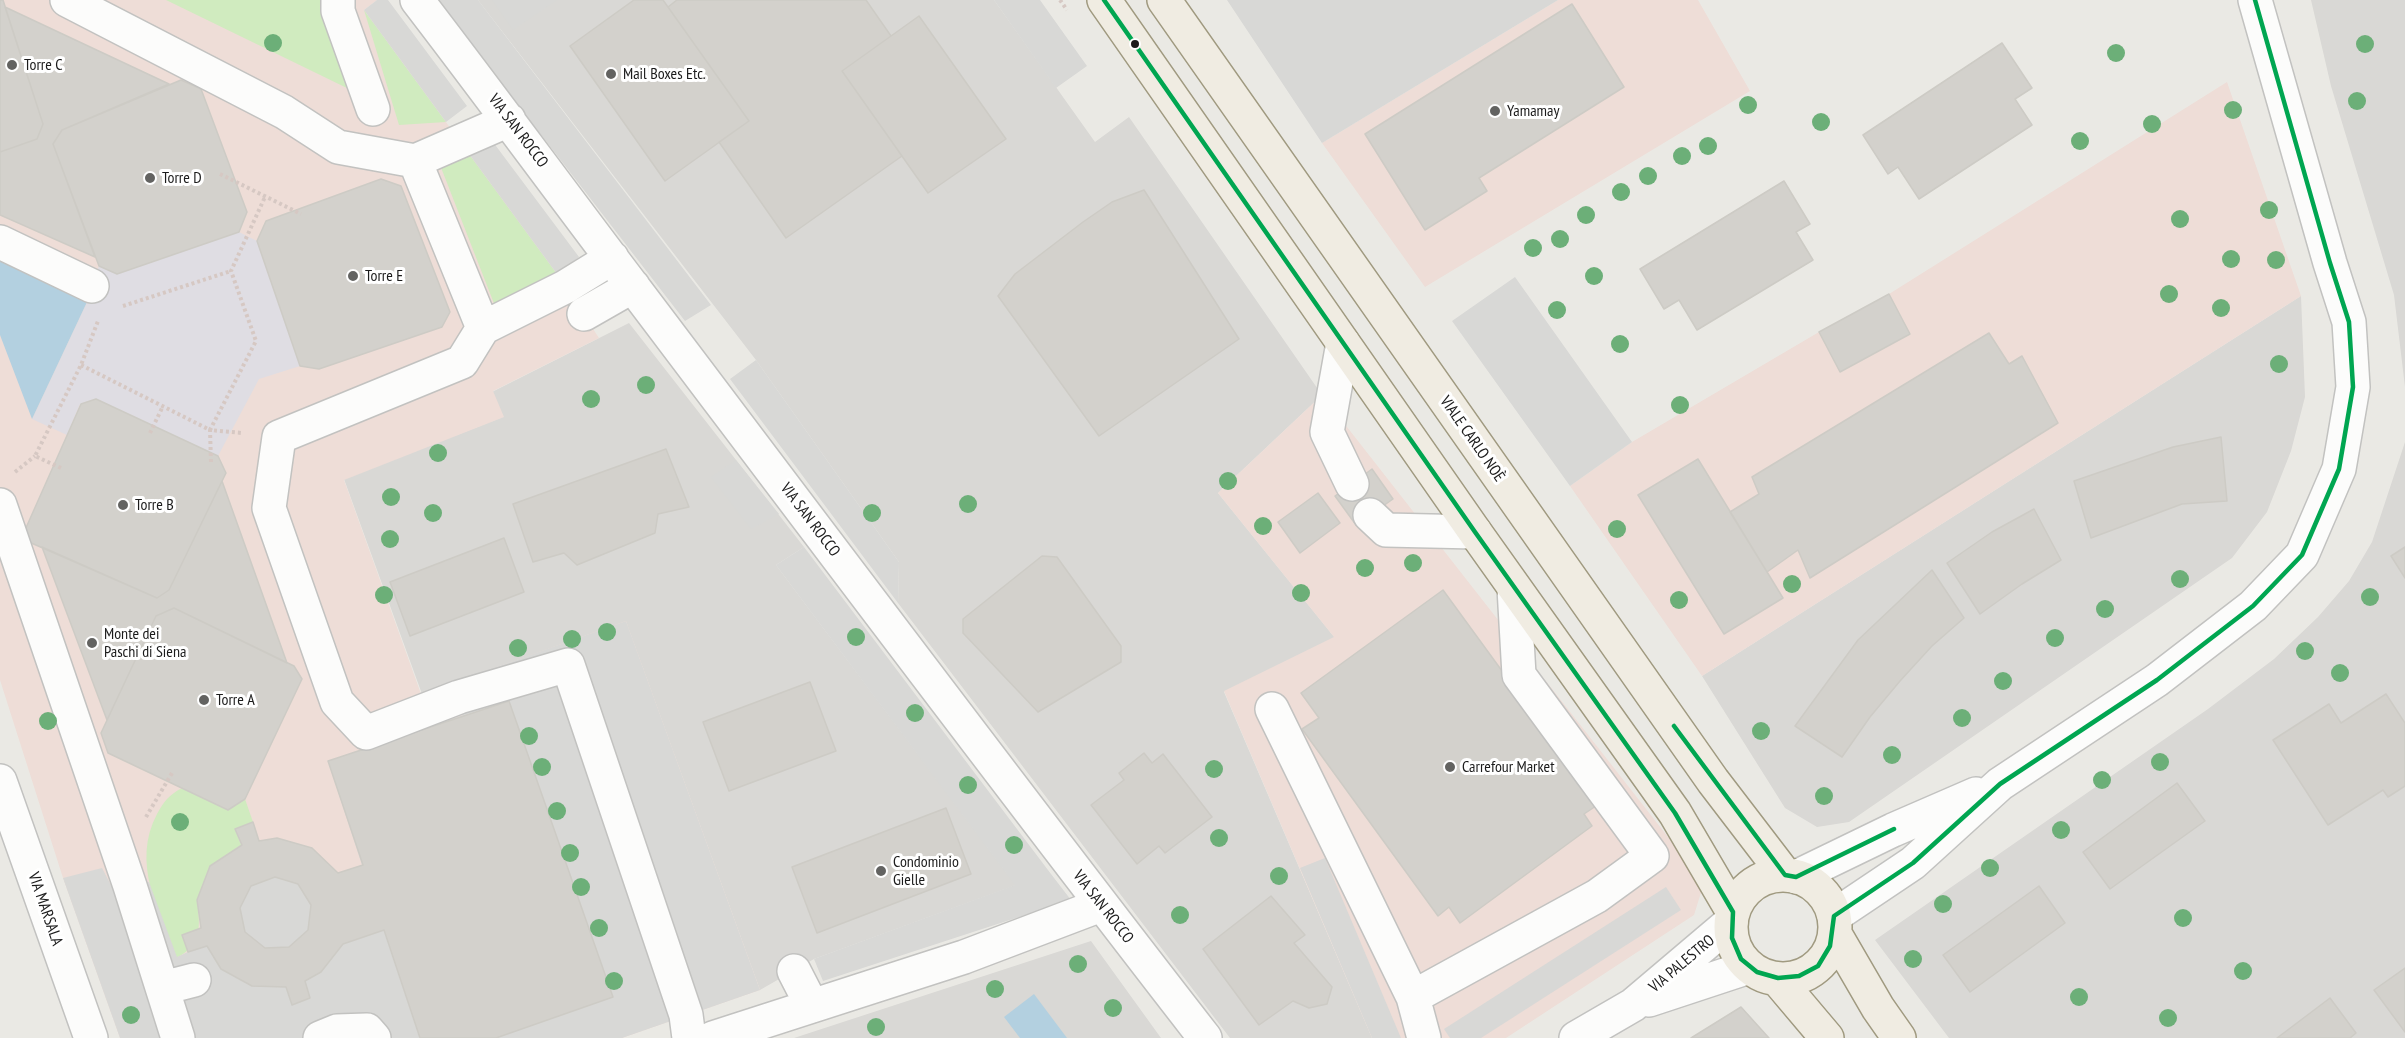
<!DOCTYPE html>
<html>
<head>
<meta charset="utf-8">
<style>
  body { margin:0 }
  canvas { display:block; background:#eae9e4 }
</style>
</head>
<body>
<canvas width="2405" height="1038"></canvas>
<script>
const ctx = document.querySelector('canvas').getContext('2d');
ctx.lineJoin = 'round';
function fillPath(path, color) { ctx.fillStyle = color; ctx.fill(path, 'evenodd'); }
function stroke(path, color, width, dash) { ctx.strokeStyle = color; ctx.lineWidth = width; ctx.lineCap = dash ? 'butt' : 'round'; ctx.setLineDash(dash || []); ctx.stroke(path); }
function drawText(font, color, halo, rows, align = 'center') {
  ctx.font = font + ' "PT Sans Narrow",sans-serif'; ctx.lineWidth = 6; ctx.setLineDash([]); ctx.textBaseline = 'middle'; ctx.strokeStyle = halo; ctx.fillStyle = color; for (const [text, x, y, turn = 0] of rows) {
    ctx.save(); ctx.translate(x, y); ctx.rotate((+turn || 0) * Math.PI / 180); ctx.textAlign = isNaN(turn) ? turn : align; if (halo) ctx.strokeText(text, 0, 0); ctx.fillText(text, 0, 0); ctx.restore();
  }
}
fillPath(new Path2D(`
  M478,0H994L1095,142L1129,117L1322,395L1218,493L1335,638L1224,692L1372,1038H1230L898,603L899,562L756,360Z
  M2311,0H2405V387L2394,295L2331,86Z
  M2301,296L2305,397L2291,451L2267,512L2232,558L1849,822L1817,827L1785,808L1702,676Z
  M629,323L804,547L776,565L1016,885L814,959L760,990L626,622L422,694L344,479L503,417L492,392Z
  M2405,442V1038H1949L1875,940L2208,709L2274,659L2318,617L2349,581L2372,542Z
  M1091,941L1161,1038H794Z`), '#d9d8d5');
fillPath(new Path2D(`
  M0,0H377L364,10L557,274L599,338L493,391L504,417L344,480L421,694L626,621L760,990L622,1038H120L63,878L0,680Z
  M1558,0H1698L1750,91L1425,287L1322,143Z
  M2227,82L2301,296L1702,676L1570,486L1632,442L1819,332L1889,294Z
  M1322,395L1704,883L1694,915L1506,1038H1372L1224,691L1334,637L1218,493Z`), '#eeddd7');
fillPath(new Path2D(`
  M166,0H320L353,91Z
  M364,10L446,122L399,125Z
  M469,154L557,274L495,306L440,165Z
  M182,788L228,809L245,799L253,822L235,829L242,845L197,900C200,925 203,945 176,958C159,911 131,863 157,814C164,801 169,795 182,788Z`), '#d0ebbf');
fillPath(new Path2D(`
  M377,0H388L467,106L446,122L364,10Z
  M437,0H478L711,305L685,321Z
  M492,0H557L513,30Z
  M994,0H1040L1087,66L1056,88Z
  M1227,0H1558L1322,143Z
  M490,138L579,257L557,274L469,154Z
  M1515,277L1632,442L1570,486L1452,321Z
  M756,360L899,562L898,603L730,379Z
  M736,460L779,514L751,529L711,477Z
  M804,547L1051,874L1071,900L823,981L814,959L1015,885L776,565Z
  M626,621L760,990L622,1038H120L63,878L102,868L113,889L149,882L177,957L188,952L182,935L201,928L197,900L210,866L241,845L235,829L253,822L259,841L338,873L362,865L328,761L463,715L454,682Z
  M1325,858L1401,1038H1372L1300,868Z
  M1666,887L1681,910L1481,1038H1450L1444,1029Z`), '#d8d8d6');
fillPath(new Path2D(`
  M239,232L257,241L300,366L259,379L218,456L96,399L80,404L67,435L32,419L87,302L99,266L117,274Z`), '#dfdde3');
fillPath(new Path2D(`
  M0,261L87,302L32,419L0,335Z
  M1034,994L1067,1038H1020L1004,1017Z`), '#b3d0e0');
const building = new Path2D(`
  M0,0H3L43,124L37,139L0,152Z
  M634,0H663L749,121L665,181L570,46Z
  M677,0H866L891,36L842,71L902,156L786,238L719,142L749,121L668,7Z
  M1572,4L1624,87L1479,178L1487,191L1425,230L1365,134Z
  M5,7L169,84L62,130L53,144L95,257L0,215V152L37,139L43,124Z
  M919,16L1006,139L928,193L842,71Z
  M2002,43L2032,88L2015,99L2032,125L1919,199L1898,167L1888,174L1863,135Z
  M181,80L201,89L247,212L239,232L117,274L99,266L53,144L62,130Z
  M381,179L401,186L450,312L442,327L319,369L300,366L257,241L266,221Z
  M1784,181L1810,224L1796,232L1813,260L1697,330L1679,300L1664,309L1640,269Z
  M1144,190L1239,339L1099,436L998,296L1015,274L1083,222L1112,202Z
  M1889,294L1910,334L1840,372L1819,332Z
  M1989,333L2009,364L2022,356L2058,423L1810,578L1798,550L1767,572L1730,512L1759,494L1752,477Z
  M96,399L218,456L226,473L169,590L157,598L29,542L25,530L81,404Z
  M2221,437L2227,501L2182,504L2091,538L2074,481L2173,447Z
  M666,449L689,507L658,514L655,533L577,565L564,553L533,562L513,504Z
  M1698,459L1783,598L1724,634L1638,495Z
  M1372,469L1393,499L1356,525L1335,496Z
  M222,481L287,663L174,608L156,616L107,720L42,547L157,598L169,590Z
  M1318,493L1340,523L1300,553L1278,522Z
  M2034,509L2061,560L2022,584L1980,614L1947,563L1992,532Z
  M504,538L524,592L410,636L390,582Z
  M2405,547V578L2391,556Z
  M1042,556L1057,557L1121,646V662L1038,712L963,633V619Z
  M1932,570L1964,618L1932,646L1900,681L1870,717L1842,757L1795,726L1858,640Z
  M1443,590L1599,804L1584,814L1592,826L1460,923L1449,907L1438,916L1302,729L1319,718L1301,693Z
  M174,608L294,666L302,679L245,799L228,810L108,753L101,733L156,616Z
  M810,682L836,751L729,791L703,722Z
  M2386,694L2405,723V786L2388,797L2383,790L2328,825L2273,740L2329,704L2341,723Z
  M509,701L613,997L496,1038H420L384,930L343,944L321,972L305,981L310,998L292,1005L286,987L252,986L221,969L207,946L188,952L182,935L201,928L197,900L210,866L242,845L235,829L253,822L259,841L277,838L312,848L338,873L363,865L328,761ZM275,877L298,884L311,905L308,930L289,947L265,948L245,932L240,908L251,886Z
  M1144,753L1152,763L1163,754L1212,817L1165,853L1159,846L1137,864L1091,805L1124,780L1119,773Z
  M2177,783L2205,821L2110,889L2083,852Z
  M946,808L971,874L817,933L792,867Z
  M2039,886L2065,923L1970,992L1943,955Z
  M1271,896L1305,935L1294,943L1332,987L1327,1004L1309,1008L1293,1001L1259,1025L1203,949Z
  M2405,968V1032L2374,990Z
  M2330,998L2356,1033L2350,1038H2277Z
  M1741,1007L1769,1038H1691Z`);
fillPath(building, '#d3d1cc');
stroke(building, '#cdcbc5', 1.5);
const minor = new Path2D(`
  M67,0L284,112L338,147L415,161
  M338,0V11L373,109
  M417,0C490,95 561,192 634,288C823,538 1012,790 1205,1038
  M0,242L92,286
  M612,258L565,287L483,328L462,362L279,437L269,508L337,702L366,733L459,697L568,665L686,1015L689,1038
  M584,314L633,286
  M483,328L415,161L509,120
  M1343,343L1327,432L1352,484
  M0,505L130,886L178,1038
  M1370,515L1386,530L1475,532
  M1272,709L1413,997L1424,1038
  M0,781L91,1038
  M1796,877L1893,830L1976,794
  M1834,916L1913,863L2000,784L2157,680L2253,606L2302,555L2339,469L2353,387L2349,322L2330,263L2255,0
  M794,971L812,1006
  M163,988L194,980
  M1413,997L1597,896L1652,856L1519,675L1514,588
  M1649,1000L1749,967
  M320,1038L337,1031L367,1030L374,1038
  M713,1038L964,957L1101,905
  M1576,1038L1633,1005L1731,922`);
const major = new Path2D(`
  M1104,0L1475,532L1675,813L1733,912
  M1164,0L1713,781L1785,875
  M1731 927a52 52 0 1 1 104 0a52 52 0 1 1-104 0Z
  M1835,934L1878,1008L1899,1038
  M1778,980L1827,1038`);
stroke(minor, '#c2c2c0', 36);
stroke(major, '#a09a80', 36);
stroke(new Path2D(`
  M1060,0L1067,10
  M220,174L301,214
  M123,306L231,271
  M81,365L210,430L256,341L231,271L265,197
  M150,433L163,406
  M211,462L210,430L242,433
  M61,468L35,456L81,365L98,321
  M15,472L35,456
  M146,817L172,773`), '#d6c8c3', 4, [3, 3]);
stroke(minor, '#fcfcfb', 33);
stroke(major, '#f0ece2', 33);
stroke(new Path2D(`
  M1104,0L1475,532L1675,813L1733,912L1732,938L1741,959L1757,972L1778,978L1799,976L1818,966L1830,946L1834,916L1913,863L2000,784L2157,680L2253,606L2302,555L2339,469L2353,387L2349,322L2330,263L2255,0
  M1674,726L1785,875L1796,877L1894,829`), '#00a651', 4.5);
ctx.fillStyle = '#6caf78';
for (const [x, y] of [
  [273,43],
  [2365,44],
  [2116,53],
  [2357,101],
  [1748,105],
  [2233,110],
  [1821,122],
  [2152,124],
  [2080,141],
  [1708,146],
  [1682,156],
  [1648,176],
  [1621,192],
  [2269,210],
  [1586,215],
  [2180,219],
  [1560,239],
  [1533,248],
  [2231,259],
  [2276,260],
  [1594,276],
  [2169,294],
  [2221,308],
  [1557,310],
  [1620,344],
  [2279,364],
  [646,385],
  [591,399],
  [1680,405],
  [438,453],
  [1228,481],
  [391,497],
  [968,504],
  [433,513],
  [872,513],
  [1263,526],
  [1617,529],
  [390,539],
  [1413,563],
  [1365,568],
  [2180,579],
  [1792,584],
  [1301,593],
  [384,595],
  [2370,597],
  [1679,600],
  [2105,609],
  [607,632],
  [856,637],
  [2055,638],
  [572,639],
  [518,648],
  [2305,651],
  [2340,673],
  [2003,681],
  [915,713],
  [1962,718],
  [48,721],
  [1761,731],
  [529,736],
  [1892,755],
  [2160,762],
  [542,767],
  [1214,769],
  [2102,780],
  [968,785],
  [1824,796],
  [557,811],
  [180,822],
  [2061,830],
  [1219,838],
  [1014,845],
  [570,853],
  [1990,868],
  [1279,876],
  [581,887],
  [1943,904],
  [1180,915],
  [2183,918],
  [599,928],
  [1913,959],
  [1078,964],
  [2243,971],
  [614,981],
  [995,989],
  [2079,997],
  [1113,1008],
  [131,1015],
  [2168,1018],
  [876,1027]
]) { ctx.beginPath(); ctx.arc(x, y, 9, 0, 2 * Math.PI); ctx.fill(); }
for (const [x, y, r, color] of [
  [1135,44,5,"#1b1b1b"],
  [12,65,6,"#636361"],
  [611,74,6,"#636361"],
  [1495,111,6,"#636361"],
  [150,178,6,"#636361"],
  [353,276,6,"#636361"],
  [123,505,6,"#636361"],
  [92,643,6,"#636361"],
  [204,700,6,"#636361"],
  [1450,767,6,"#636361"],
  [881,871,6,"#636361"]
]) { const dot = new Path2D(); dot.arc(x, y, r, 0, 2 * Math.PI); ctx.fillStyle = color; ctx.fill(dot); stroke(dot, '#fff', 2); }
drawText('16px', '#1b1b1b', '#fff', [
  ["Torre C",24,65],
  ["Mail Boxes Etc.",623,74],
  ["Yamamay",1507,111],
  ["Torre D",162,178],
  ["Torre E",365,276],
  ["Torre B",135,505],
  ["Monte dei",104,634],
  ["Paschi di Siena",104,652],
  ["Torre A",216,700],
  ["Carrefour Market",1462,767],
  ["Condominio",893,862],
  ["Gielle",893,880]
], 'left');
drawText('16px', '#1b1b1b', '#fff', [
  ["VIA SAN ROCCO",518,131,53],
  ["VIALE CARLO NOÈ",1472,439,55],
  ["VIA SAN ROCCO",810,520,53],
  ["VIA SAN ROCCO",1103,907,52],
  ["VIA MARSALA",45,909,71],
  ["VIA PALESTRO",1682,964,-40]
]);
</script>
</body>
</html>
